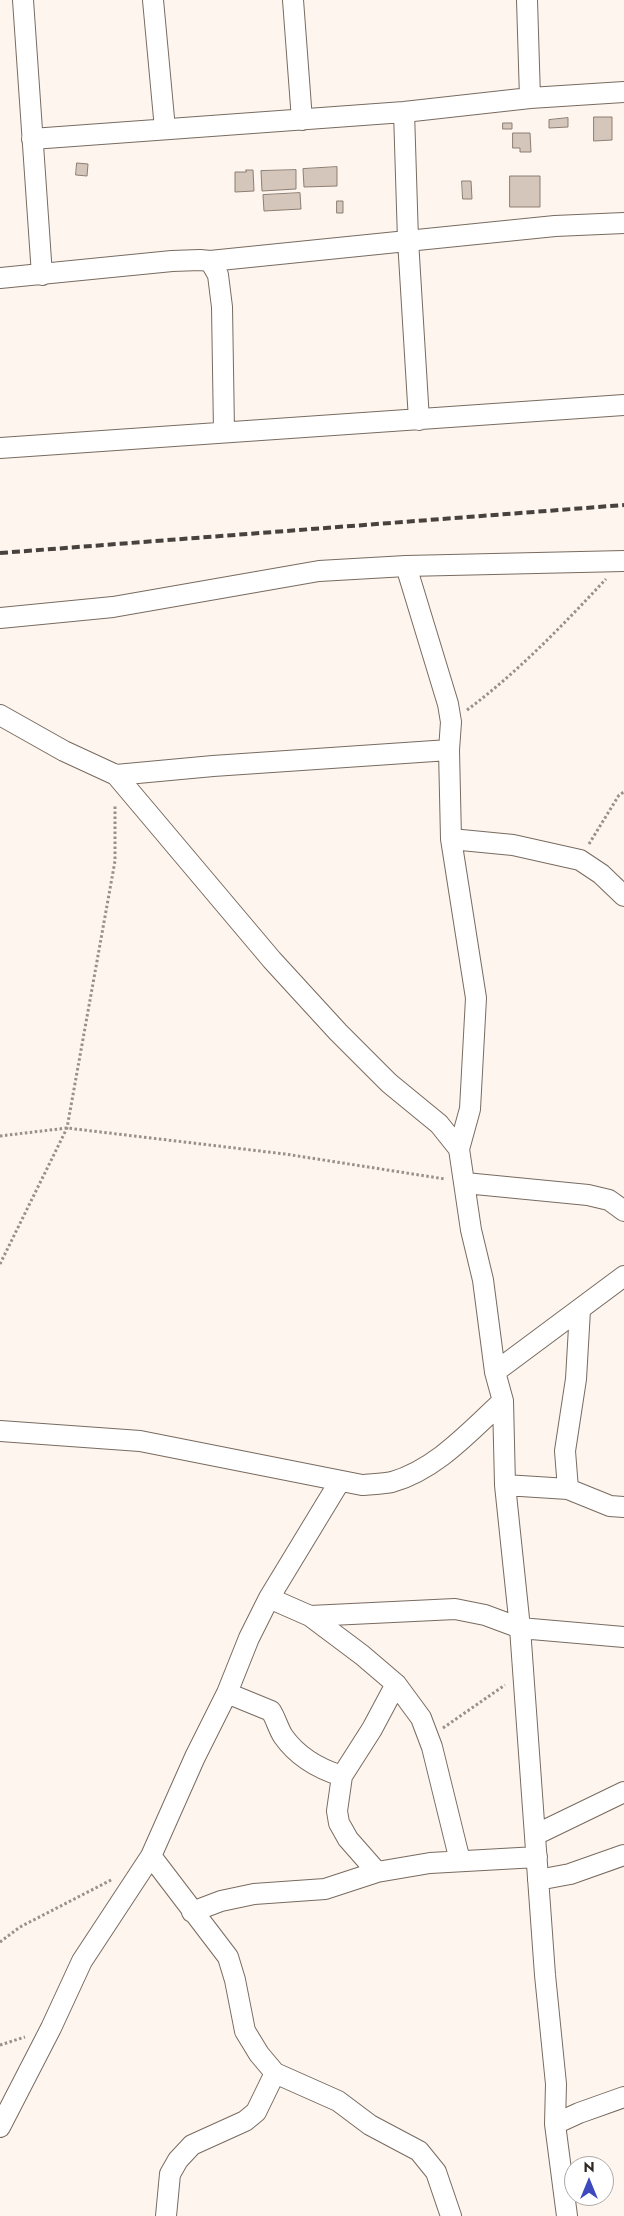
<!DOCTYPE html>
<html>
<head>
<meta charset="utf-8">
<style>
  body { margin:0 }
  #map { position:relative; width:624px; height:2216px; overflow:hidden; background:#fef5ee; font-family:Jost,sans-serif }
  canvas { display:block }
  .north { position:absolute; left:564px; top:2156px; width:50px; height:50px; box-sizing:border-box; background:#fff; border:1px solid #aca9a8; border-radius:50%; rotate:0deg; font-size:14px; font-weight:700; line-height:20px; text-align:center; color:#2f2925 }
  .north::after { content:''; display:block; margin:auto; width:18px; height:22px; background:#3d4abe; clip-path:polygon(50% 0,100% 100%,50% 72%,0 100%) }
</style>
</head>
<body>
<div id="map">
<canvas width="624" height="2216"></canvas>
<div class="north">N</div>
</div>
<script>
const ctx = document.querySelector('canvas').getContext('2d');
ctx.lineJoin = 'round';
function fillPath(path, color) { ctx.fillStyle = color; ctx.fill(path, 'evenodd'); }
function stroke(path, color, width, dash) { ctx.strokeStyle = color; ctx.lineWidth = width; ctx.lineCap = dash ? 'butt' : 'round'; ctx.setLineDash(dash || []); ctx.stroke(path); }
const building = new Path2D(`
  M594,117H612V140L594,141Z
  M568,118V127L549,128V120Z
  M503,123H512V129H503Z
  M513,133H530L531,152H520V148H513Z
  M77,163L88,164L87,176L76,175Z
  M337,167V186L304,187L303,169Z
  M246,170H253L254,191L235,192V172H246Z
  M296,170V189L262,191L261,171Z
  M510,176H540V207H510Z
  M462,181H471L472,199H463Z
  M300,193L301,209L264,211L263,195Z
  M337,201H343V213H337Z`);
fillPath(building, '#d5c6bb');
stroke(building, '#8b7e73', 1);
const minor = new Path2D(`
  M23,0L42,275
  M153,0L165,129
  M293,0L302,120
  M527,0L530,98
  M404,112L408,240L419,420
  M32,139L404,112L530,98L624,92
  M210,261L218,275L222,307L224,431
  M0,278L172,261L200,260L210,261L555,226L624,223
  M0,448L624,405
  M406,566L448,704L451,722L449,750
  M0,618L113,607L319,571L406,566L624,561
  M0,715L64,751L116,775L272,960L338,1032L389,1083L439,1124L459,1149
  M116,775L213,766L449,750L451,839L476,998L470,1109L459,1149L471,1230L483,1280L495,1372L503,1401L505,1485L520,1628L545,1975L556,2084L555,2124L567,2216
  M451,839L513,845L580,860L601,874L624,896
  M465,1183L588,1195L609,1200L624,1211
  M495,1372L624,1276
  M0,1431L140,1441L362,1485C371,1484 383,1484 392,1482C437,1469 470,1431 503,1401
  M505,1485L568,1489L610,1506L624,1507
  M568,1489L565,1451L576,1379L580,1310
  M269,1598L310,1616L455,1609L485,1615L520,1628L624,1637
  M310,1616L362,1655L396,1684L421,1718L432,1747L460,1861
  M227,1693L271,1711C276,1719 278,1728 283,1736C297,1756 319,1769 342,1776
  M535,1835L624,1792
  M151,1856L228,1957L235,1980L245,2031L259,2054L275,2073
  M377,1872L348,1839L339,1823L337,1811L342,1776L372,1729L396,1684
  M538,1880L570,1874L624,1855
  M192,1912L221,1901L254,1894L325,1889L377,1872L430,1863L537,1857
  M555,2124L579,2113L624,2097
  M0,2127L51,2028L82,1961L151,1856L195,1757L227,1693L249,1638L269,1598L340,1481
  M166,2216L170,2174L178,2160L192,2145L245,2121L256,2112L275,2073L338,2101L370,2125L419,2151L436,2172L451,2216`);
stroke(minor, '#786b60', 22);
stroke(new Path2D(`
  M467,710C518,672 562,626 606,579
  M589,844L619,795L624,792
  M0,1136L67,1128L285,1154L445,1179
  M0,1264L67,1128L115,861V804
  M443,1728L505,1685
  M0,1942L20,1927L113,1879
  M0,2045L25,2037`), '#98908b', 3, [2.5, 2.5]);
stroke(minor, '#fff', 20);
stroke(new Path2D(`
  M0,553L624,505`), '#48423e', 4, [8, 4]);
</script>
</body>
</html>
